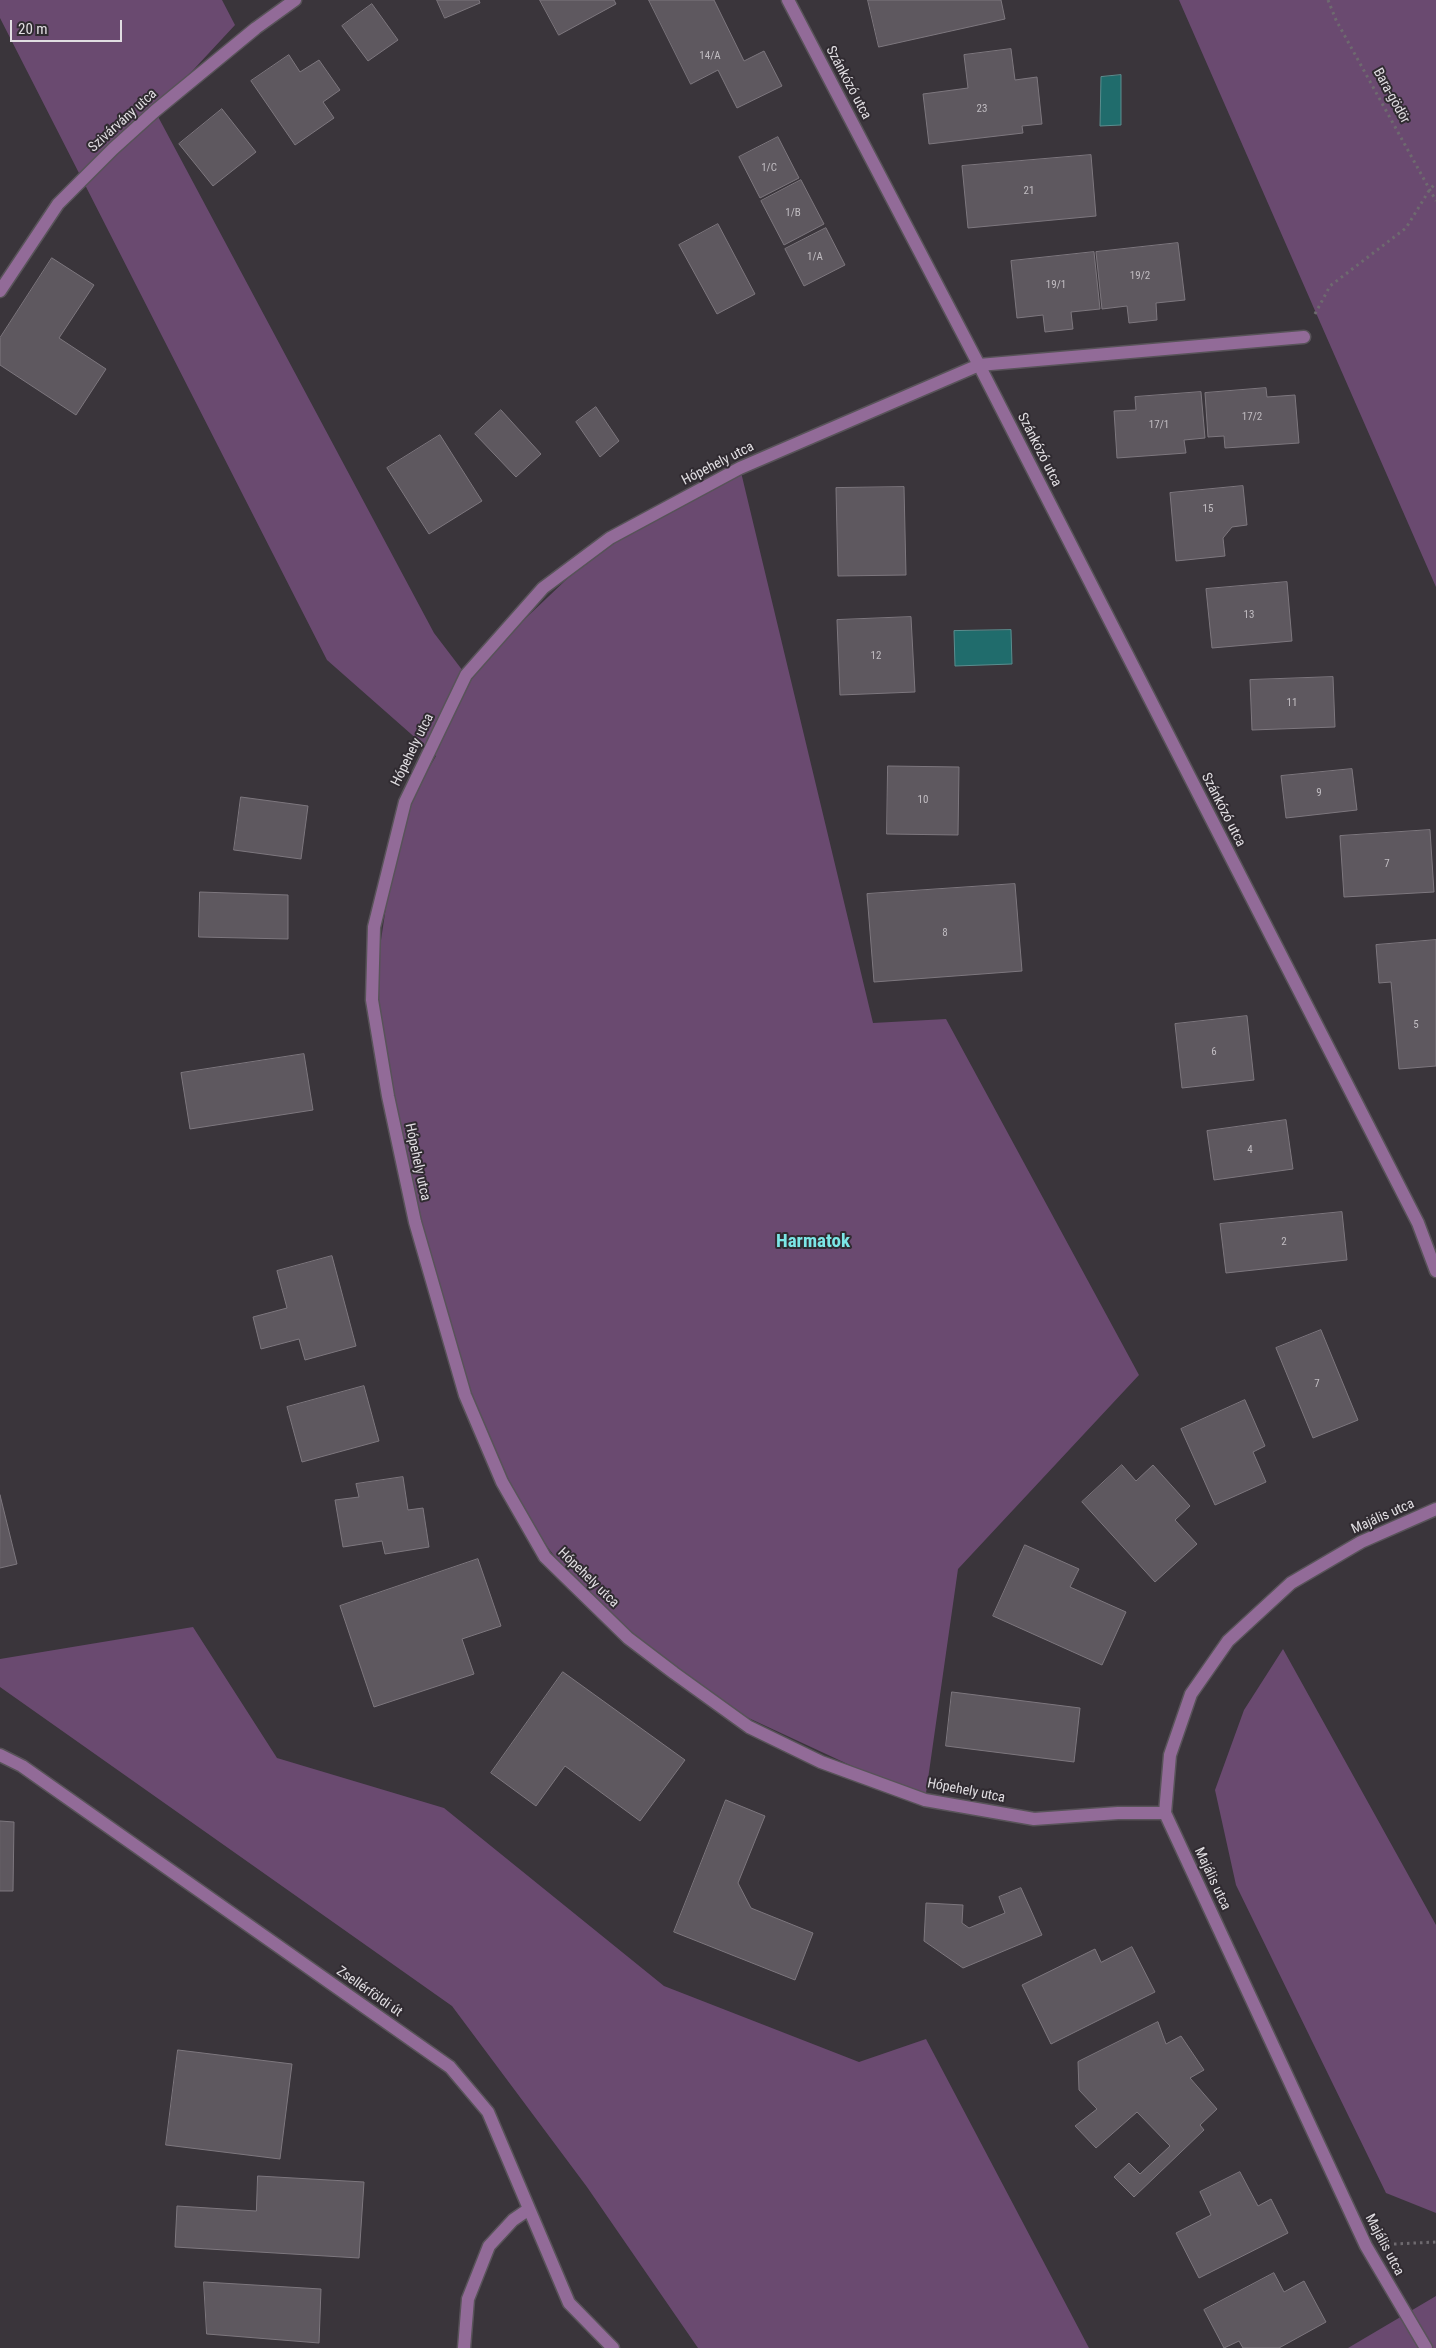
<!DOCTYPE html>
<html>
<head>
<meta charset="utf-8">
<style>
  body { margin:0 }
  #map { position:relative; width:1436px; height:2348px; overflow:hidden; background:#3a353b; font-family:"Roboto Condensed",sans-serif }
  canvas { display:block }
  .scale { position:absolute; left:10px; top:20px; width:112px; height:22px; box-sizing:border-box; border:2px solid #e1dee2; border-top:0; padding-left:6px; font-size:15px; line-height:18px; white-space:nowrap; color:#e1dee2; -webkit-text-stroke:4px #302b31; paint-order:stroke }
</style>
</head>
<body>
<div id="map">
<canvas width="1436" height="2348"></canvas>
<div class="scale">20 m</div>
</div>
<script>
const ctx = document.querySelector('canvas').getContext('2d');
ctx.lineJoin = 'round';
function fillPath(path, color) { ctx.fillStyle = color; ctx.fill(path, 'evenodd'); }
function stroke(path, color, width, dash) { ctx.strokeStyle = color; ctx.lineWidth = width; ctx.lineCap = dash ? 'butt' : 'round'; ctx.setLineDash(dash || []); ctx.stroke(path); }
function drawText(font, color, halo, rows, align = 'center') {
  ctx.font = font + ' "Roboto Condensed",sans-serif'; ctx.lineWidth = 4; ctx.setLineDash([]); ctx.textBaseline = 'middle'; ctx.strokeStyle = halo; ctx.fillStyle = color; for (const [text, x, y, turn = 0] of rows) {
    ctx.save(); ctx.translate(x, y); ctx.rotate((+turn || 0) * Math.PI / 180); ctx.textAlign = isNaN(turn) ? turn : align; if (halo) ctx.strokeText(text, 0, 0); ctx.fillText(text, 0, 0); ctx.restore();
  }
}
fillPath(new Path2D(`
  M0,0H222L235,25L155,111L434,633L466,675L610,538L740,468L873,1023L946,1019L1139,1375L958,1569L925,1800L712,1701L584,1596L509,1495L465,1395L415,1222L372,1000L399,820L436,756L327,660L0,18Z
  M1179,0H1436V587Z
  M193,1627L277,1758L444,1808L664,1986L859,2062L926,2039L1089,2348H698L587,2187L452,2006L0,1687V1659Z
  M1283,1649L1436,1925V2213L1386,2193L1236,1885L1215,1790L1244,1710Z
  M1436,2296V2348H1348Z`), '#6a4a70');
const water = new Path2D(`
  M1121,75V125L1100,126L1101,77Z
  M1011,630L1012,664L955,666L954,631Z`);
fillPath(water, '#206c6c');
stroke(water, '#5a8e8f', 1);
const building = new Path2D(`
  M437,0H479L480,3L445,18Z
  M540,0H614L616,4L559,35Z
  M649,0H714L744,61L764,51L782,86L737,108L718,70L691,84Z
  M868,0H1001L1005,19L879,47Z
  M372,4L398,40L368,61L342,26Z
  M1011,49L1015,80L1037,77L1042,124L1022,126L1023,133L929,144L923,94L968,88L964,55Z
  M289,55L300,72L319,60L340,90L323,102L334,118L295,145L251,81Z
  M222,109L256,152L213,186L179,144Z
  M778,137L799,178L760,198L739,157Z
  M1091,155L1096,216L968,228L962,166Z
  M801,180L824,224L784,245L761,201Z
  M718,224L755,294L717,314L679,245Z
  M826,228L845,265L804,286L785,249Z
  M1178,243L1185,300L1156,303L1157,320L1129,323L1127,306L1102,309L1096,252Z
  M1094,252L1100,309L1071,312L1073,329L1045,332L1043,315L1017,318L1011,261Z
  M52,258L94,285L59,338L106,369L76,415L0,365V338Z
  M1266,388L1267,397L1295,395L1299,443L1225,448L1224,436L1208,437L1205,393Z
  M1201,392L1205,438L1184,440L1186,453L1117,458L1114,411L1136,410L1135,397Z
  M596,407L619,441L600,457L576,422Z
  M501,410L541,454L516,477L475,434Z
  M440,435L482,501L429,534L387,468Z
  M1243,486L1247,525L1232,527L1223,538L1225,556L1176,561L1170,493Z
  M904,487L906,575L838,576L836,488Z
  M1287,582L1292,641L1212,648L1206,589Z
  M911,617L915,692L840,695L837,620Z
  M1333,677L1335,727L1252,730L1250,680Z
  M888,766L959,767L958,835L887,834Z
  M1352,769L1357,810L1286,818L1281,776Z
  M241,797L308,806L301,859L234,850Z
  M1430,830L1434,892L1344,897L1340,836Z
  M1015,884L1022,971L874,982L867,894Z
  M200,892L288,895V939L199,937Z
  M1436,940V1066L1399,1069L1391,982L1379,983L1376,945Z
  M1247,1016L1254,1080L1182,1088L1175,1024Z
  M304,1054L313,1110L190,1129L181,1073Z
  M1286,1120L1293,1169L1214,1180L1207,1131Z
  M1342,1212L1347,1260L1226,1273L1220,1224Z
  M332,1256L356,1346L305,1360L299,1339L261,1349L253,1317L287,1308L277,1271Z
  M1321,1330L1358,1420L1313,1438L1276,1348Z
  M364,1386L379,1441L302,1462L287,1407Z
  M1245,1400L1265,1446L1253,1452L1266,1482L1215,1505L1181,1429Z
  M1122,1465L1136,1481L1153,1465L1190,1506L1175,1520L1197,1544L1155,1582L1082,1502Z
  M403,1477L408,1510L423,1508L429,1547L385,1554L382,1541L343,1547L335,1500L359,1497L356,1484Z
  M0,1495L17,1564L0,1568Z
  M1025,1545L1079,1569L1070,1587L1126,1612L1102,1665L993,1616Z
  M478,1559L501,1626L462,1639L474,1674L374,1707L340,1606Z
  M563,1672L685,1760L640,1821L565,1766L536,1806L491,1773Z
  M952,1692L1080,1708L1074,1762L946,1746Z
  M726,1800L765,1816L738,1883L751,1908L813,1933L795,1980L674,1932Z
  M0,1821L14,1822L13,1891H0Z
  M1021,1888L1042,1935L963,1968L924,1941L926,1903L963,1905L962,1923L969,1928L1005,1913L999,1897Z
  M1132,1947L1155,1992L1051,2044L1022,1985L1095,1949L1101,1962Z
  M1158,2022L1166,2044L1181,2036L1204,2070L1190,2078L1217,2109L1200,2125L1204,2130L1134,2197L1114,2177L1129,2163L1140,2174L1170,2146L1137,2112L1096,2148L1075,2126L1097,2109L1079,2090L1078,2062Z
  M178,2050L292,2064L280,2159L166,2145Z
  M1240,2172L1258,2206L1271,2199L1288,2233L1199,2278L1176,2233L1211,2215L1200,2192Z
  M258,2176L364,2182L359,2258L175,2247L177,2206L256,2211Z
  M1274,2273L1284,2292L1304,2281L1326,2322L1279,2348H1243L1239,2341L1224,2348L1204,2310Z
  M204,2282L321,2289L319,2343L207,2334Z`);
fillPath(building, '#5e585f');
stroke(building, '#7d777e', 1);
const minor = new Path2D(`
  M788,0L979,365L1418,1223L1436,1271
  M0,291L58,204L113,149L155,111L256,28L295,0
  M0,1755L22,1766L450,2067L488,2112L569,2303L613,2348
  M1165,1813H1118L1034,1819L925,1800L821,1762L749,1727L674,1673L628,1638L545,1557L502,1482L465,1395L415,1222L388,1096L372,1000L374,927L405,802L466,675L543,588L610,538L740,468L979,365L1304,337
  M464,2348L468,2299L489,2246L513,2220L529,2209
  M1426,2348L1366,2246L1165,1813L1170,1755L1191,1694L1228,1641L1291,1583L1361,1542L1436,1509`);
stroke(minor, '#585359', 15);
stroke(new Path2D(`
  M1328,0L1336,20L1436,201
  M1315,314L1330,286L1406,228L1430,189L1436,183
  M1394,2244L1436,2242`), '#6e6a6f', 3, [2.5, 4]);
stroke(minor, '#926b98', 12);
drawText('11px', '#c0bcc1', null, [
  ["14/A",710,56],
  ["23",982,109],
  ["1/C",769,168],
  ["21",1029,191],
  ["1/B",793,213],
  ["1/A",815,257],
  ["19/2",1140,276],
  ["19/1",1056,285],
  ["17/2",1252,417],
  ["17/1",1159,425],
  ["15",1208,509],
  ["13",1249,615],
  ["12",876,656],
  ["11",1292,703],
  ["9",1319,793],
  ["10",923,800],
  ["7",1387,864],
  ["8",945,933],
  ["5",1416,1025],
  ["6",1214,1052],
  ["4",1250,1150],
  ["2",1284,1242],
  ["7",1317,1384]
]);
drawText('14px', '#e1dee2', '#302b31', [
  ["Szánkózó utca",848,83,62],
  ["Bara-gödör",1391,96,61],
  ["Szivárvány utca",123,121,-42],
  ["Szánkózó utca",1039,450,63],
  ["Hópehely utca",718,464,-27],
  ["Hópehely utca",413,750,-64],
  ["Szánkózó utca",1223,810,63],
  ["Hópehely utca",417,1162,78],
  ["Majális utca",1383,1517,-24],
  ["Hópehely utca",588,1578,44],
  ["Hópehely utca",966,1791,11],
  ["Majális utca",1212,1879,65],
  ["Zsellérföldi út",369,1992,35],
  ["Majális utca",1384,2245,62]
]);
drawText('bold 19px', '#7be7e6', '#302b31', [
  ["Harmatok",813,1242]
]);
</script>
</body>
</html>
